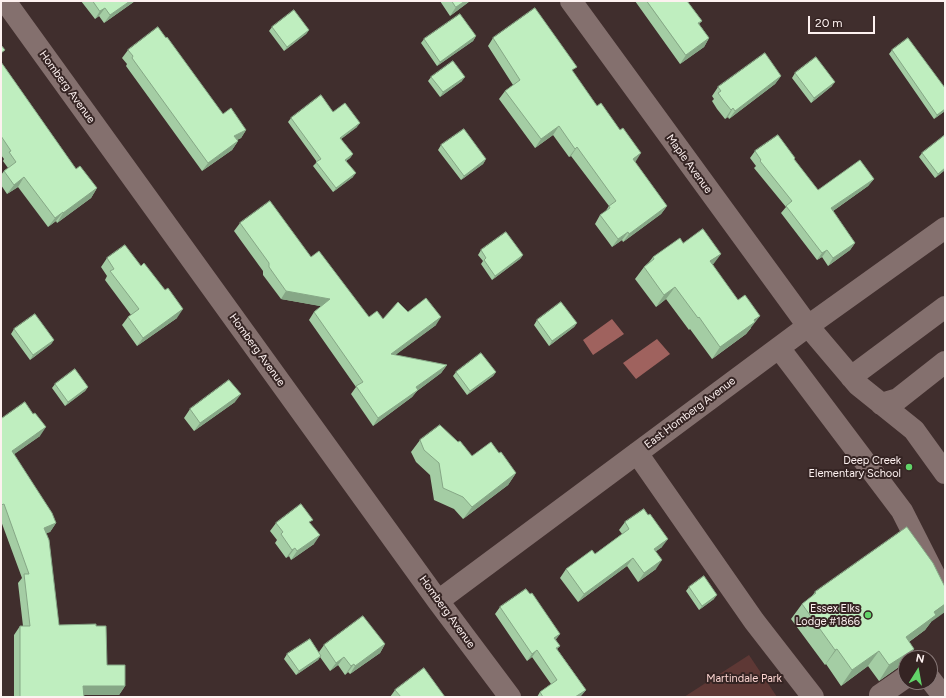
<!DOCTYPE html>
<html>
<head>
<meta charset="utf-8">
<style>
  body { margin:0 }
  #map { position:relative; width:946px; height:698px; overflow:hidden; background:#402e2d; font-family:Figtree,sans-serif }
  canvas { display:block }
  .frame { position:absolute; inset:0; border:2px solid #fdf1f0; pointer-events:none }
  .north { position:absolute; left:898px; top:650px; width:40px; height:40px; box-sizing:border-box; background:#352423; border:1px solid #857675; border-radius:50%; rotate:11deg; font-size:11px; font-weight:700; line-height:16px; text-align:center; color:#fdf1f0 }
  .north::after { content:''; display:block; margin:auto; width:14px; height:18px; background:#62d469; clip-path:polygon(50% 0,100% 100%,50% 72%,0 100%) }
  .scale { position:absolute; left:808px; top:16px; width:67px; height:18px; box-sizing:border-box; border:2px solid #fdf1f0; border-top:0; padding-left:5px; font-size:12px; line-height:14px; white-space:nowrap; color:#fdf1f0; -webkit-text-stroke:3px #352423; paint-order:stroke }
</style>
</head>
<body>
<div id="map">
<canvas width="946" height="698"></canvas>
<div class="frame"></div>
<div class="north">N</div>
<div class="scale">20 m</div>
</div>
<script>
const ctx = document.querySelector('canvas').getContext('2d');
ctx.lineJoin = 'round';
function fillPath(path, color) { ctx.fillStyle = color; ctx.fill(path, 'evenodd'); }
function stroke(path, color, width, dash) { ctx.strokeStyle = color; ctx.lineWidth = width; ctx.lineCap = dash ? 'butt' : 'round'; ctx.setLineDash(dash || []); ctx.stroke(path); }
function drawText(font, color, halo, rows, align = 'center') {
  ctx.font = font + ' Figtree,sans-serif'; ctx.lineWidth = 4; ctx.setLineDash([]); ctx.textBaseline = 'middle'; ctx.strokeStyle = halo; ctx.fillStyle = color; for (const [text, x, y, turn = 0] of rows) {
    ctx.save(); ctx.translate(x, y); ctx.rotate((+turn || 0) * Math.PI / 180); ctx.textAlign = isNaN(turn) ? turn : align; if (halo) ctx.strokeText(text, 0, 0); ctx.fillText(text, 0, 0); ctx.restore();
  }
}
fillPath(new Path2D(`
  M749,655L777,697H684Z`), '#5e3835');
fillPath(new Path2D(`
  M612,319L624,334L593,355L583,340Z
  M657,339L670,354L636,379L623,363Z`), '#9f625e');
stroke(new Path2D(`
  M5,1L438,601L510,697
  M571,1L808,326L858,385L914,430L945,473
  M779,348L795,369L902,511L945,596
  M851,377L945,307
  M881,404L898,399L945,362
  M637,453L754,621L813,697
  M438,601L808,326L945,228
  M930,679L944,697
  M882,697L880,695L906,677`), '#84706e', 22);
fillPath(new Path2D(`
  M81,1H135L104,23L99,16L95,19Z
  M440,1H470L450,16Z
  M635,1H687L702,21L699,24L709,38L704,47L680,64Z
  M272,27L309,30L306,34L284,51L269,31Z
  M476,36L473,41L437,66L421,43L424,39Z
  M493,38L573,72L636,161L635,162L667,206L661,214L623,242L622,240L612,247L595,224L600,215L605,212L609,206L571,156L569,157L553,135L535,148L499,99L505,91L513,85L488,46Z
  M128,50L246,130L241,138L237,140L238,141L232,150L202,171L126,66L127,64L122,58Z
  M892,50L945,111L934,119L889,54Z
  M1,62L76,169L97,188L91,198L57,223L56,221L48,227L18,187L7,194L1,185V175L4,171L8,168L3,161L4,159L1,155Z
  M795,73L832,86L811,103L792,78Z
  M781,76L775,84L729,119L728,117L725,119L717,109L712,101L714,99L712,96L718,87Z
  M431,77L462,81L440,97L428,81Z
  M333,112L357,127L341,139L353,154L350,158L346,161L353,177L333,192L313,166L317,162L288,122L291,118Z
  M441,145L486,159L483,164L461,180L438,150Z
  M755,151L794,160L818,190L874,179L868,186L833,211L855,243L850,250L828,266L822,257L817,260L781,213L786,207L754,168L756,166L750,158Z
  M922,153L945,170L935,178L919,157Z
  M240,223L311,257L369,317L383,319L408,312L436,325L395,355L447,365L441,373L417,391L412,397L373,426L351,394L356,387L309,320L314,312L321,306L281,299L263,275V271L234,231Z
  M683,243L713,265L751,328L746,334L712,359L690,329L689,330L666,299L656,307L635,279L644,267L649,262L653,257Z
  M481,250L523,255L520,259L492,280L481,264L483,261L478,255Z
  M107,258L177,318L137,346L122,325L128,317L131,315L105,280L107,276L101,267Z
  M537,320L577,323L574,327L549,346L534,325Z
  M14,329L54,340L51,344L30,360L11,334Z
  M456,372H496L493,376L467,395L453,376Z
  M55,384L88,387L85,391L65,406L52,388Z
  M235,402L194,431L184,418L190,409Z
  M1,419L40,436L14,454L56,523L50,532L46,533L59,625L96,626L107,665L125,686L119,695H84V697H14V635L20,626H23L18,583L22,578L1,521Z
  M420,440L472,456L499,453L516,473L508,485L463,519L454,509L434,500L430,475L416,462L411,452Z
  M625,522L662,547L656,551V569L638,582L627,566L578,602L560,578L566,569L595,554L622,534L619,530Z
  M276,523H310L314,544L291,560L289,556L286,558L275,543L277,540L270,531Z
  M689,587L714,599L699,610L686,591Z
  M815,592L931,622L925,630L909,642L914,649L908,658H906L903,664L879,681L868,666L841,686L826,664L825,665L791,619L802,604L812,596Z
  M500,607L556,640L560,646L557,649L586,690L580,697H537L540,692L551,684L532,657L527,661L495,614Z
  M385,644L380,653L350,674L348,672L345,675L338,665L330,671L320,657L318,660L296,675L284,659L287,654L319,652L324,645Z
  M395,690L445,697H390Z`), '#a4cda4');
fillPath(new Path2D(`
  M130,1H135L104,23L110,15Z
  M465,1H470L450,16L456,7Z
  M105,8L99,16L95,19L100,11Z
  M309,30L306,34L284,51L287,47Z
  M476,36L473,41L437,66L440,62Z
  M709,38L704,47L680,64L686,55Z
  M781,76L775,84L729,119L735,111Z
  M465,77L462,81L440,97L443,92Z
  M835,82L832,86L811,103L814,98Z
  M733,108L728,117L725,119L731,110Z
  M945,109V111L934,119L937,115Z
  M360,123L357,127L337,142L340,138Z
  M559,126L553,135L535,148L541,139Z
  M246,130L241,138L228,144L234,136Z
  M238,141L232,150L202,171L208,163Z
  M577,147L571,156L569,157L575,149Z
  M641,153L636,161L627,167L633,159Z
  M353,154L350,158L342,164L345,160Z
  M486,159L483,164L461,180L464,176Z
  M945,168V170L935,178L938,174Z
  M356,173L353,177L333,192L336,188Z
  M24,177L18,187L7,194L14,185Z
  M874,179L868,186L826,216L831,208Z
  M97,188L91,198L57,223L63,213Z
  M667,206L661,214L623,242L629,234Z
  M63,212L56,221L48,227L55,218Z
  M628,232L622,240L612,247L618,239Z
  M855,243L850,250L828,266L833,258Z
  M827,250L822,257L817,260L822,253Z
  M721,254L712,266L710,261Z
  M523,255L520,259L492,280L495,276Z
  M675,287L666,299L656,307L664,295Z
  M286,291L330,299L325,307L281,299Z
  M183,309L177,318L137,346L143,338Z
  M760,316L746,334L712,359L720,347Z
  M441,317L436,325L386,362L391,354Z
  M577,323L574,327L549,346L552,341Z
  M54,340L51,344L30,360L33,355Z
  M447,365L441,373L417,391L412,397L373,426L378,418L416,387Z
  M496,372L493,376L467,395L470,391Z
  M88,387L85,391L65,406L68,402Z
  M241,394L235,402L194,431L200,423Z
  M46,427L40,436L6,460L12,451Z
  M516,473L508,485L463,519L472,507Z
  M56,523L50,532L38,536L44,528Z
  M320,535L314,544L291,560L297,551Z
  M668,539L662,547L648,557L654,549Z
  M295,548L289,556L286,558L292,550Z
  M633,558L627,566L578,602L584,594Z
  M662,560L656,569L638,582L644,573Z
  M717,595L714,599L699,610L702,606Z
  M945,604V612L931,622L925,630L895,652L906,637L934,612Z
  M560,634L555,641L554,638Z
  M385,644L380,653L350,674L355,666Z
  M837,649L826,664L825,665L835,650Z
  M914,649L908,658H906V660L903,664L879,681L889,665Z
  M537,650L532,657L527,661L532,654Z
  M879,651L868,666L841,686L852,670Z
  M321,656L318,660L296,675L299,671Z
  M344,657L338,665L330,671L336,663Z
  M354,664L348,672L345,675L351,666Z
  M83,686H125L119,695H77Z
  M586,690L580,697H575Z`), '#86a786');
const building = new Path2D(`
  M93,1H130L110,15L105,8L100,11Z
  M452,1H465L456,7Z
  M647,1H687L702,21L698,23L709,38L686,55Z
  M535,8L577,67L572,70L597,106L601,103L620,130L623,128L641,153L633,159L667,206L629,234L628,232L618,239L600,215L610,208L609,206L616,201L577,147L575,149L559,126L541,139L505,91L520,80L493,38Z
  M294,10L309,30L287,47L272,27Z
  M460,14L476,36L440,62L424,39Z
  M158,27L166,38L167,37L223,114L231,108L246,130L234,136L238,141L208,163L132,58L133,56L128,50Z
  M908,38L945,88V109L937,115L892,50Z
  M1,45L5,50L1,53Z
  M765,53L781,76L735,111L733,108L731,110L723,100L718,93L721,91L718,87Z
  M816,57L835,82L814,98L795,73Z
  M453,61L465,77L443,92L431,77Z
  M1,62L76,169L80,166L97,188L63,213V212L55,218L24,177L14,185L4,171L16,162L9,152L11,151L1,136Z
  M321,95L333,112L345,103L360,123L340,138L353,154L345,160L356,173L336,188L316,162L321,159L291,118Z
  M464,129L486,159L464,176L441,145Z
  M778,135L795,158L794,159L818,190L860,160L874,179L831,208L855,243L833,258L827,250L822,253L786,206L792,201L760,161L761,160L755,151Z
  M945,135V168L938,174L922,153Z
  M270,201L311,257L319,251L369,317L377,311L383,319L398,302L408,312L426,298L441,317L391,354L447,365L416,387L418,390L378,418L356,386L363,382L314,312L330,299L286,291L269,267V263L240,223Z
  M703,229L721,254L710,261L738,300L745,295L760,316L754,320L755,322L720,347L699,317L698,318L675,287L664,295L644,267L654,259L653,257L680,238L683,243Z
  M506,232L523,255L495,276L484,260L486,258L481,250Z
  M125,245L141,266L144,263L165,290L168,288L183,309L143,338L128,317L139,309L110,271L114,269L107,258Z
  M561,302L577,323L552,341L537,320Z
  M35,314L54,340L33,355L14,329Z
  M481,353L496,372L470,391L456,372Z
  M75,369L88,387L68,402L55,384Z
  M229,380L241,394L200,423L190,409Z
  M25,402L33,414L35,413L46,427L12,451L52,513L56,523L44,528L49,540L59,625L96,624V626H106L107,665H125V686H83L84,697H20V626H30L24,574H29L4,504L1,505V419Z
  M440,425L458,442L460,441L472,456L491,442L499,453L501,452L516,473L472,507L463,497L443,488L439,463L424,450L420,440Z
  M301,504L313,520L309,522L320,535L297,551L295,548L292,550L281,534L283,532L276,523Z
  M644,509L648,515L650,514L668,539L654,549L662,560L644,573L633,558L584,594L566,569L592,550L595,554L629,529L625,522Z
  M907,527L933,563L945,587V604L934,612L936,615L906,637L914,649L889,665L879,651L852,670L837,649L835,650L802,604L816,593L815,592Z
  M704,576L717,595L702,606L689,587Z
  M526,589L530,594L532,593L560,634L554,638L560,646L556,648L586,690L575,697H543L540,692L557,680L537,650L532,654L500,607Z
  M363,616L385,644L355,666L354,664L351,666L344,657L336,663L324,645Z
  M310,639L321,656L299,671L287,654Z
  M424,668L445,697H401L395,690Z`);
fillPath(building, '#bfeebf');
stroke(building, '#86a786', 1);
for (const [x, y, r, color] of [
  [909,467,4,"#62d469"],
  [868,615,4,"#62d469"]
]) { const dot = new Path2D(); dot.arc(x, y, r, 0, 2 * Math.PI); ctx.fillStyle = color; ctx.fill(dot); stroke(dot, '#352423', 1.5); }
drawText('11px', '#fdf1f0', '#352423', [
  ["Homberg Avenue",67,87,54],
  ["Maple Avenue",689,164,54],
  ["Homberg Avenue",257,350,54],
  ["East Homberg Avenue",690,413,-37],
  ["Homberg Avenue",447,612,54]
]);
drawText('11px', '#fdf1f0', '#352423', [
  ["Deep Creek",901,461],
  ["Elementary School",901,474],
  ["Essex Elks",860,609],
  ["Lodge #1866",860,622]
], 'right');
drawText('11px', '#fcd5d1', '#352423', [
  ["Martindale Park",744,679]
]);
</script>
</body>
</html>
